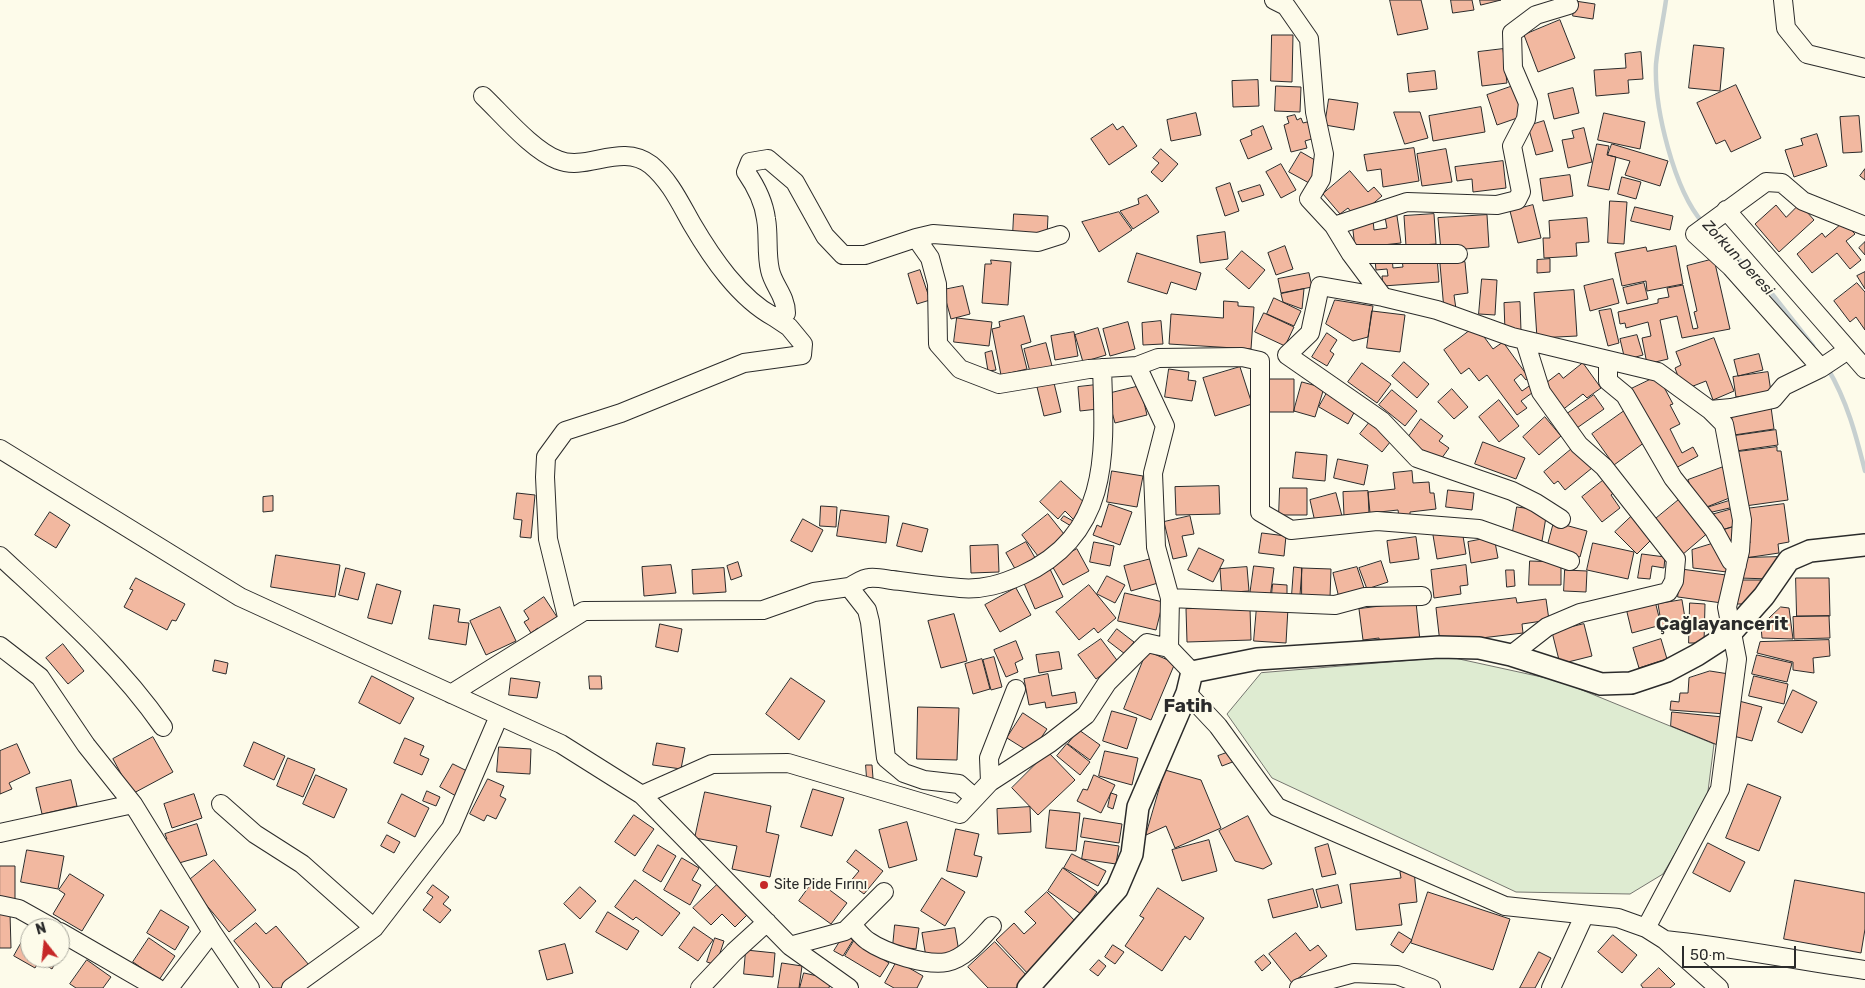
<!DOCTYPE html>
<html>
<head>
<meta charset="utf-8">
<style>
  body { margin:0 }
  #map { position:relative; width:1865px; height:988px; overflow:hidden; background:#fdfbea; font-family:Rubik,sans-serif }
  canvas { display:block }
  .north { position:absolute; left:20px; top:918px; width:50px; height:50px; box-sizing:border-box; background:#fdfbea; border:1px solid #a9a89e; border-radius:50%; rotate:344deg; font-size:14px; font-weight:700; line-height:20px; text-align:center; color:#2b2b2b }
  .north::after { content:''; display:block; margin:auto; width:18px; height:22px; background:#c62828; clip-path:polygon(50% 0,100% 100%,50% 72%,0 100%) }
  .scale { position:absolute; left:1682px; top:946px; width:114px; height:22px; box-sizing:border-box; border:2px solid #2b2b2b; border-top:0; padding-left:6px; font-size:15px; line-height:18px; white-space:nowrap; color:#2b2b2b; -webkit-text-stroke:4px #fdfbea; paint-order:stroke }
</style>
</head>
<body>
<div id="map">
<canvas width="1865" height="988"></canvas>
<div class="north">N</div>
<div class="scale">50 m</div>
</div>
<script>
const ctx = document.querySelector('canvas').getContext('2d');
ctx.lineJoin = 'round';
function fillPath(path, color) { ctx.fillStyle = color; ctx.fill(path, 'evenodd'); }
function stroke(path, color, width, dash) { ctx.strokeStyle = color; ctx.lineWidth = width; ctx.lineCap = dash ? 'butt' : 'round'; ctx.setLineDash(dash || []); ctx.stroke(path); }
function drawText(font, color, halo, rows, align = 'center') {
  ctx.font = font + ' Rubik,sans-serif'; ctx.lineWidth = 4; ctx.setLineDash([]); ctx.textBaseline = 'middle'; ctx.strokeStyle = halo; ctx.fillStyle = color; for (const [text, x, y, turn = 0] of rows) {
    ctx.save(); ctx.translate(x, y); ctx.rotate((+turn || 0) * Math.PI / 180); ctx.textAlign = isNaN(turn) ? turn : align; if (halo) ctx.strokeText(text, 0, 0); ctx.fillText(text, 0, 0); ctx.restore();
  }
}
const green = new Path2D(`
  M1450,657L1560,681L1714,744L1707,799L1663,874L1630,894L1516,892L1272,778L1227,714L1261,673Z`);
fillPath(green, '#deebd1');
stroke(green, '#74746e', 1);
stroke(new Path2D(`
  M1666,0C1663,22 1658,43 1656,64C1654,108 1674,190 1703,223
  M1708,229L1765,285L1813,346
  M1828,369C1847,401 1856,435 1865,471`), '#c7d0d0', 4.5);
const building = new Path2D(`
  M1390,0H1421L1428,29L1398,35Z
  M1451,0H1472L1474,10L1453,13Z
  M1480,0H1501L1481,5Z
  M1575,1L1595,4L1593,19L1573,16Z
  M1560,20L1575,58L1538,72L1524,35Z
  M1272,35H1293L1292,82L1271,81Z
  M1694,45L1724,48L1720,91L1689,88Z
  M1503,49L1507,83L1482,86L1478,52Z
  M1641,52L1643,79L1628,80L1629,93L1596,96L1594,70L1626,68L1625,54Z
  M1435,71L1437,89L1409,92L1407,74Z
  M1258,80L1259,106L1233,107L1232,81Z
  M1736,85L1761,138L1731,152L1725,140L1716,144L1697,103Z
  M1276,86L1301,87L1300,112L1275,111Z
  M1513,86L1523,116L1497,125L1487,95Z
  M1573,88L1579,113L1554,119L1548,94Z
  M1329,99L1358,103L1354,130L1325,125Z
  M1481,107L1485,132L1433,141L1429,116Z
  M1394,112H1420L1428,138L1405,144Z
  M1196,113L1201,135L1171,141L1167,120Z
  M1604,113L1645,122L1640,149L1598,140Z
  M1295,115L1297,120L1301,118L1303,123L1311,121L1315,138L1305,141L1307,148L1291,152L1284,125L1289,123L1287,117Z
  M1859,116L1862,152L1843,153L1840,117Z
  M1544,121L1553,151L1536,155L1528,126Z
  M1113,124L1117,130L1123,126L1137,146L1109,165L1091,139Z
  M1263,126L1272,149L1248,159L1240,140L1252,135L1251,131Z
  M1584,128L1592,162L1568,168L1562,140L1574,138L1572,131Z
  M1817,134L1827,166L1794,177L1785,150L1803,145L1801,139Z
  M1597,144L1609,146L1607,155L1616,157L1609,190L1588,186Z
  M1612,144L1668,161L1660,186L1625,175L1630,161L1608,155Z
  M1414,148L1419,181L1383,187L1381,169L1367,171L1364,155Z
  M1161,149L1178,164L1162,182L1151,172L1159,163L1153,158Z
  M1446,149L1452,182L1422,186L1417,154Z
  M1301,152L1320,163L1309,183L1289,172Z
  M1503,161L1506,188L1473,192L1472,179L1457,181L1455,167Z
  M1281,164L1296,190L1281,198L1266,172Z
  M1865,169V180L1860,176Z
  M1350,171L1368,192L1374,187L1382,196L1356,218L1348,208L1340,214L1323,194Z
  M1570,175L1573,196L1543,201L1540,179Z
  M1622,177L1641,182L1636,199L1618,194Z
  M1230,183L1239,211L1225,216L1216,188Z
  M1260,185L1264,195L1242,202L1238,192Z
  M1147,195L1159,212L1133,229L1120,211L1139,204L1138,199Z
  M1610,201L1627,202L1624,244L1608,243Z
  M1800,204L1814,220L1779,252L1755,224L1776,205L1786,217Z
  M1533,205L1541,238L1518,243L1510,211Z
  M1635,207L1673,216L1670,230L1631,221Z
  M1119,212L1132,230L1099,252L1082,222Z
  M1014,214L1048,216L1047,237L1013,235Z
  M1434,214L1436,244L1406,246L1404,216Z
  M1487,215L1489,247L1441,251L1438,218Z
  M1397,216L1401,243L1355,248L1352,222L1373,220L1374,230L1387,228L1385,217Z
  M1587,218L1589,242L1576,243L1577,256L1544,258L1543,238H1550L1549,221Z
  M1844,222L1855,234L1846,241L1861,260L1850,269L1837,253L1812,273L1797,254L1822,233L1825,237Z
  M1225,232L1228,259L1200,263L1197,236Z
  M1865,242V255L1859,248Z
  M1285,246L1293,269L1276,275L1268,253Z
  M1676,246L1683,284L1647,291L1646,281L1622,286L1615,253L1646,247L1647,251Z
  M1242,251L1265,270L1249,289L1226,269Z
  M1137,253L1201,273L1196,290L1171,282L1167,294L1128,282Z
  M1437,257L1439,282L1383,286L1382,276H1388L1387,269L1376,270L1375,260L1392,258L1393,268L1403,267L1402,260Z
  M1550,259V272L1537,273V260Z
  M1714,259L1730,329L1682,338L1677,316L1660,320L1668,359L1647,364L1642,338L1651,336L1648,322L1626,328L1625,323L1620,324L1618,312L1658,303V299L1669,297L1667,288L1683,285L1693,329L1698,328L1694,312L1697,311L1687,266Z
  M991,260L1011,262L1008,305L982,303L985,264H991Z
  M1465,262L1468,293L1454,295L1456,309L1444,310L1440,264Z
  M920,270L930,300L917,304L908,274Z
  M1865,272V289L1857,276Z
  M1309,273L1312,287L1281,293L1278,279Z
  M1482,279L1497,280L1495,315L1479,314Z
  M1613,279L1619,303L1590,311L1584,286Z
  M1644,283L1648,299L1627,304L1623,288Z
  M1857,283L1865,292V330L1856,317L1850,322L1834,301Z
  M963,286L970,314L951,319L943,290Z
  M1304,289L1302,309L1283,302L1281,294Z
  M1574,290L1577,336L1537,338L1534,293Z
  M1274,298L1301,311L1294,326L1267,314Z
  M1335,300L1373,306L1368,337L1353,341L1326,324Z
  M1224,301L1238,302V306L1254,307L1251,349L1169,344L1171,314L1223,318Z
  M1520,302L1521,331H1505L1504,303Z
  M1611,309L1619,343L1608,346L1599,311Z
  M1372,311L1405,315L1400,352L1367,348Z
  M1264,313L1294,327L1285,346L1255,332Z
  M1024,316L1031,342L1021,345L1027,369L1001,375L992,329L1000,327L999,322Z
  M957,318L992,322L989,346L954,342Z
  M1161,321L1163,344L1143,345L1142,323Z
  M1128,322L1135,349L1110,356L1103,329Z
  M1476,326L1493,349L1503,342L1529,378L1526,380L1521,374L1514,380L1522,391L1532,384L1536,390L1521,401L1527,408L1517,415L1487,375L1479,381L1469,368L1461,374L1444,350Z
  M1098,328L1106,355L1083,362L1075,335Z
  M1074,332L1078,356L1055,360L1051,336Z
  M1327,333L1337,340L1330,351L1334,354L1327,366L1312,357Z
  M1637,335L1643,355L1625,360L1620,339Z
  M1714,338L1734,391L1713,400L1706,381L1683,390L1675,368L1681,365L1676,352Z
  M1046,343L1052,366L1030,372L1024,349Z
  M992,351L996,370L988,371L985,353Z
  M1759,354L1763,370L1738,376L1734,360Z
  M1404,362L1429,384L1417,398L1392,376Z
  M1362,363L1391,384L1377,403L1348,382Z
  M1583,363L1601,388L1587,398L1583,394L1561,411L1542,386L1559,373L1563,378Z
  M1240,367L1252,404L1215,416L1203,378Z
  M1169,369L1189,372L1188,380L1196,381L1192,401L1165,397Z
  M1768,372L1771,392L1736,397L1733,377Z
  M1658,376L1673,404L1670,405L1680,424L1670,429L1682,453L1693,447L1698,456L1672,470L1631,389Z
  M1269,379H1294V412H1268Z
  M1302,382L1324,388L1315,417L1294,411Z
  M1054,383L1061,412L1044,416L1037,387Z
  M1096,385L1098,409L1080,411L1078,387Z
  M1140,386L1147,415L1115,423L1107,394Z
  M1452,389L1468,407L1454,419L1438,402Z
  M1392,390L1417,411L1405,426L1379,405Z
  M1328,391L1357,407L1348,424L1319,407Z
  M1594,395L1604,409L1574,430L1564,416Z
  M1499,400L1519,426L1499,442L1479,417Z
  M1771,407L1774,429L1734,435L1731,413Z
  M1627,409L1649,439L1614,465L1592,434Z
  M1545,417L1561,436L1539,455L1523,437Z
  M1373,418L1395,436L1382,452L1360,434Z
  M1421,419L1443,436L1439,441L1449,448L1439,462L1407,439Z
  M1776,430L1778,445L1736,451L1734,436Z
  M1483,442L1525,458L1516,479L1475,464Z
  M1574,447L1592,468L1565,490L1558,481L1554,484L1544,472Z
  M1777,447V451H1781L1788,500L1745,506L1737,452Z
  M1296,452L1327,455L1325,481L1293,478Z
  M1338,459L1368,465L1364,485L1334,478Z
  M1726,466L1737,495L1699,510L1688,480Z
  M1112,471L1143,476L1137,507L1107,502Z
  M1412,471L1413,483L1429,482L1430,493H1434L1436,509L1410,512V516L1399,517L1398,510L1370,513L1368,492L1395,489L1393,473Z
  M1605,479L1615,492L1611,495L1620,508L1602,522L1582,497Z
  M1061,481L1088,506L1075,521L1065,511L1058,519L1040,502Z
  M1219,486L1220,514L1176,515L1175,487Z
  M1280,488H1307V515H1279Z
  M1448,490L1474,493L1472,510L1446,507Z
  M1368,491L1369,514L1344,516L1343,492Z
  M517,493L535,495L531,538L520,537L522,520L514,519Z
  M1336,493L1342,516L1315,522L1310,500Z
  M273,496V511L263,512V497Z
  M1681,498L1710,531L1682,555L1653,521Z
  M1732,500L1734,507L1708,513L1703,509Z
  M1109,504L1132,512L1120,545L1093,535L1097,525L1101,527Z
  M1784,504L1789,542L1778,544L1779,553L1745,558L1743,544L1750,543L1745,509Z
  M821,506L837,507L836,527L820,526Z
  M1517,507L1547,511L1542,541L1512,537Z
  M1736,508L1741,524L1722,530L1720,523L1713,525L1711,515Z
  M841,510L889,516L886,543L837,536Z
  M50,512L70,525L56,548L35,535Z
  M1048,514L1068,539L1041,560L1022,535Z
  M1633,515L1654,537L1637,554L1615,532Z
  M1064,516L1073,521L1071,526L1061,520Z
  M1190,516L1194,534L1182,536L1187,556L1173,559L1164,522Z
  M803,519L823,530L812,552L791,541Z
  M1554,522L1587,531L1580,557L1547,548Z
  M903,523L928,529L922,552L897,546Z
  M1737,526L1739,546L1729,549L1723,530Z
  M1462,530L1466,554L1437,559L1433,535Z
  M1262,533L1286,536L1284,556L1259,553Z
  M1416,537L1419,559L1390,563L1387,541Z
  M1494,537L1498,558L1471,563L1468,542Z
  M1026,542L1038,563L1018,574L1006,553Z
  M1094,542L1114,546L1110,566L1090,562Z
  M1718,542L1727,572L1693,568L1692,550Z
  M1593,543L1634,552L1628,579L1587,570Z
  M998,545L999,572L971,573L970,546Z
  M1199,548L1224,560L1213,582L1188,570Z
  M1077,549L1089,571L1063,585L1051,564Z
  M1642,554L1665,557L1664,568L1652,566L1650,579L1638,578Z
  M276,555L340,565L335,597L271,587Z
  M1778,557L1771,579L1739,578L1741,558Z
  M1151,559L1158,583L1131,591L1124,566Z
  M1381,561L1388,582L1367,589L1359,568Z
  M1530,561L1561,562V585H1529Z
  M738,562L742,576L731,580L727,566Z
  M671,565L676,593L644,596L642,567Z
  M1466,565L1468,585L1460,586L1461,594L1434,598L1431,570Z
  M1254,566L1274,568L1270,598L1250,595Z
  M1247,567L1249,591L1234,592V597L1222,598L1220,569Z
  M1294,567L1302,568L1300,595H1292Z
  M1357,567L1365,591L1339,598L1333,573Z
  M346,568L365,573L358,600L339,595Z
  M724,568L726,592L693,594L692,570Z
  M1302,568L1331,569L1330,598L1302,597Z
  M1050,569L1063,597L1035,609L1023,581Z
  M1681,569L1726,575L1722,603L1678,597Z
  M1506,570H1514L1515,586L1507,587Z
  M1565,570L1587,571L1586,592L1564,591Z
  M1107,576L1125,585L1115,603L1097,594Z
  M136,578L185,604L176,621L172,620L167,630L124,607L133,590L130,589Z
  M1796,578H1829L1830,616H1797Z
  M1739,580H1767L1751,604H1736Z
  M377,584L401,591L392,624L368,618Z
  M1273,584L1287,585V596L1272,594Z
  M1089,585L1116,618L1098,633L1094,628L1079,640L1056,612Z
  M1016,588L1031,615L1000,632L985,605Z
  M1125,593L1163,602L1156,630L1118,621Z
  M544,597L559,620L541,632L538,628L531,633L524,622L529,619L524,611Z
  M1516,598L1517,603L1546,599L1549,620L1522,624L1523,633L1440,643L1436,608Z
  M1682,600L1686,624L1662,628L1658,604Z
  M1655,601L1661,625L1632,633L1626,608Z
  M1416,602L1420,641L1380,646L1379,638L1363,640L1359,609Z
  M1690,603L1705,604L1704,643H1689Z
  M434,605L460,609L458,622L469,623L466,645L429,639Z
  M1257,606L1288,608L1286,643L1254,641Z
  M500,607L516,641L486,655L470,621Z
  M1781,607L1789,608L1793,639L1762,638L1761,626Z
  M1250,608L1251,640L1187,642L1186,609Z
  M954,614L967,661L941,668L928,621Z
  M1829,616L1830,638L1794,639L1793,617Z
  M660,624L682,629L678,652L656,647Z
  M1584,624L1592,656L1560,664L1552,632Z
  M1117,629L1134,642L1125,654L1108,641Z
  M1101,639L1119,663L1096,679L1078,655Z
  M1661,639L1667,659L1639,668L1633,648Z
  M1829,640L1830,656L1813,658L1814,673L1793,670V662L1757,653L1760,642Z
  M1016,641L1023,659L1015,663L1018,672L1006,677L994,650Z
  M63,644L84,671L68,684L46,658Z
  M1147,651L1175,663L1151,720L1124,709Z
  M1059,652L1062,669L1039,673L1036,655Z
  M1757,655L1792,663L1787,682L1752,674Z
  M994,657L1002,687L991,690L983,660Z
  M982,659L990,689L973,694L965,664Z
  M215,660L228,663L226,674L213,671Z
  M1710,671L1729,674L1726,714L1670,710L1671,701L1679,702L1680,693H1688L1689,678Z
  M1048,674L1052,696L1075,692L1077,703L1046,708L1045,702L1029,705L1024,679Z
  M372,676L414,698L400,724L359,703Z
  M589,676H601L602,689H590Z
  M1754,676L1788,684L1784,704L1749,696Z
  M511,678L540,682L537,698L509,695Z
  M791,678L825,701L799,740L766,714Z
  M1793,690L1817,702L1802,733L1778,722Z
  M1739,701L1762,707L1752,741L1730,735Z
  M918,707L959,708L957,760L917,759Z
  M1112,711L1137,718L1127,749L1103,741Z
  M1672,712L1723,717L1720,746L1671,726Z
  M1023,713L1047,729L1031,753L1007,738Z
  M1079,730L1100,745L1090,760L1068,744Z
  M153,737L173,772L132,794L113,759Z
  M405,738L424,746L420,755L429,759L422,775L394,763Z
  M254,742L285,756L274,780L244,766Z
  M657,743L685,748L681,769L653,765Z
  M17,744L30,773L9,783L12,789L0,794V751Z
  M1067,744L1090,762L1080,775L1057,756Z
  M499,747L531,749L530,774L497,772Z
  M1105,751L1138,758L1132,785L1099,776Z
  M1232,751L1235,761L1222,766L1218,756Z
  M1048,752L1075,780L1038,815L1012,788Z
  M288,758L315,769L303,797L277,786Z
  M453,764L469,772L456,796L440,787Z
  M866,765H872L873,778L867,779Z
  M1165,770L1201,780L1221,828L1175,848L1166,826L1146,835Z
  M316,775L347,789L334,818L303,804Z
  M1094,775L1115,785L1101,813L1077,801L1083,789L1087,790Z
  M488,779L504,786L500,796L506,799L496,819L487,815L484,821L470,814Z
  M71,780L77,806L42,814L36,788Z
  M1748,784L1781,797L1759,851L1726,838Z
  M813,789L844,798L832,836L801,827Z
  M427,791L440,797L436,806L423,801Z
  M705,792L771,806L766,832L779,835L770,877L732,869L737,846L695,838Z
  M1111,793L1117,795L1113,809L1108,807Z
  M194,794L202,818L172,828L164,804Z
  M402,794L429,808L415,837L388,823Z
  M1030,807L1031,832L998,834L997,809Z
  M1050,810L1080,813L1076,851L1046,848Z
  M634,815L654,829L635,856L615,842Z
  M1248,816L1272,864L1263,869L1235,861L1219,831Z
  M1084,818L1122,824L1119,843L1081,837Z
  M907,822L917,860L889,868L879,830Z
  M197,824L207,855L172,865L165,840L167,839L165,834Z
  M956,829L979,834L974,855L982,857L977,877L947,871Z
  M387,835L400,842L394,853L381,846Z
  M1209,840L1217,871L1182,881L1172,850Z
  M1085,841L1119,846L1116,864L1082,859Z
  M1708,843L1745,862L1730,892L1693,873Z
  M1328,844L1336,874L1322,877L1315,848Z
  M658,845L676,856L661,882L643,871Z
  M27,850L64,856L58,889L21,882Z
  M856,850L883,871L864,894L849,883L859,871L847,862Z
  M1072,854L1106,871L1098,886L1064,868Z
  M682,858L699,868L692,880L701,885L690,905L664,890Z
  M214,860L256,910L229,932L187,882Z
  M0,866H15V899H0Z
  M1063,868L1097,892L1081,914L1048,891Z
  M1414,870L1417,902L1399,904L1402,925L1356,930L1350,884L1401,878L1400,872Z
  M70,874L104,895L82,931L53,914L65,894L59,890Z
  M942,878L965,892L945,926L921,911Z
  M815,879L847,903L831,924L799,901Z
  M635,880L680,913L662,936L636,917L633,920L615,907Z
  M1795,880L1865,893V929L1861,953L1784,939Z
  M719,883L749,913L735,927L722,914L711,925L693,908Z
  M433,885L449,897L443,904L451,910L440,923L423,910L433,897L427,893Z
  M1338,885L1342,903L1321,908L1316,890Z
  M580,887L596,901L580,919L564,904Z
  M1158,888L1204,918L1190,940L1185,936L1162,971L1125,946L1144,918L1140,916Z
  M1313,889L1318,907L1273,918L1268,900Z
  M1047,892L1077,923L1031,977L996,940L1014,923L1024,934L1036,923L1025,912Z
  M1428,892L1510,919L1493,970L1411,943Z
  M161,910L189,927L175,950L147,933Z
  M608,912L639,931L627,950L596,932Z
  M0,913H10L11,948H0Z
  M33,922L43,928H30V958H58L52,969L39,961L35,968L14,956Z
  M256,923L266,934L276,926L309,965L281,988H273L234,941Z
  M895,925L919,928L916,949L893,946Z
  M694,927L713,940L698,961L679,948Z
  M955,928L959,952L926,957L922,933Z
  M1399,932L1412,940L1403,953L1391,945Z
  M1296,933L1310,951L1318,945L1327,956L1292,983L1269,954Z
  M844,935L853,940L843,956L834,951Z
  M1613,935L1637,955L1622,973L1598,952Z
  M60,938L67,942L60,955Z
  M149,938L175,956L159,980L133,962Z
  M715,938L724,941L716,965L707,962Z
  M854,941L889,963L880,977L845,956Z
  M995,942L1030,979L1021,988H988L968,967Z
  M565,944L573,973L547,980L539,951Z
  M1113,945L1124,952L1115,964L1105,957Z
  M746,950L775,953L773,977L744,974Z
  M1539,952L1551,958L1535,988H1520Z
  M1264,955L1271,963L1262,971L1255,962Z
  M87,960L111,977L103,988H76L70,984Z
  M1099,960L1106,966L1098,976L1090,970Z
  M897,961L923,976L917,988H894L885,983Z
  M782,963L802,966L799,988H778Z
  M1659,968L1675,984L1670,988H1643L1641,985Z
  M804,973L831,979L829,988H800Z`);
fillPath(building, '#f2b8a0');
stroke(building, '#2b2b2b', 1);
const minor = new Path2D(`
  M1274,0L1286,6L1309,39L1315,112L1324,154L1321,179L1309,199L1334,226L1351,254L1383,297L1437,310L1512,337L1658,372L1710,410L1724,424L1742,520L1740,551L1727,607L1737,659L1720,789L1646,928
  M1783,0L1786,28L1807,54L1865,68
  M483,96C503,115 533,151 558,160C587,172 621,142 651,165C670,181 680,203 692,224C712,258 739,298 774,317L786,313C786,296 773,285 770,270C766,253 769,235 766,219C764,203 755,185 746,172L750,162L768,159L795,182L825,236L843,255H865L916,238
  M1726,210L1865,369
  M1334,226L1407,202L1497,205L1517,200L1521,192L1512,146L1526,119L1528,103L1513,68L1512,33L1536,15L1569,5
  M1060,235L1038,242L933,234L916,238L930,258L937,284L938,344L960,369L999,384L1089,369L1137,366L1158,358L1242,357L1260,361V512L1291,530L1377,521L1479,529L1570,561
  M1351,254H1458
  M1383,297L1320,286L1310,333L1287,355L1382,421L1417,458L1512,491L1536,503L1561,519
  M1608,361V381L1625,395L1673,478L1714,530L1731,561L1737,565
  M1137,366L1165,426L1153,473L1156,547L1170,598L1169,648
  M1821,368L1731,267L1695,234L1766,182L1782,183L1803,201L1865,226
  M1710,410L1731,408L1773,399L1784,386L1821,368L1848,350
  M0,449L240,597L561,744L642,795L790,946L849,988
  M0,556C58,610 118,662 163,727
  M849,587C855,584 863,578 869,578C876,577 885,579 892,580C915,583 937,586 960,588C983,590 1002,584 1022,575C1111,534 1105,453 1102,368
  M1170,598L1335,605L1365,597L1422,596
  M568,621L548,539L545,477L546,457L565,431L621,413L744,363L802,355L803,344L789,327L774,317
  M0,646L40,677L86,745L133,804L212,932L169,988
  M1511,655L1547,627L1580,613L1668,592L1674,581L1676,559L1604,467L1579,445L1541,392L1525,341
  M1187,693L1218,726L1277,807L1505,906L1618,918L1646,928L1665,940L1719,988
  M451,694L584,611L763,610L814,592L849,587L867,610L870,622L886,758L904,773L924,780L959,784L975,798
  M990,782L989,758L1016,689
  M642,795L712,764L788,763L960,814L990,782L1050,743L1086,715L1107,683L1147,643L1169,648L1192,672
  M221,804L255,834L302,864L374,928
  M0,833L133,804
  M0,905L19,909L53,928
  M852,925C857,930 862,937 868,941C885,953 927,966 947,962C966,958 980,939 992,926
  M60,932L157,988
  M212,932L250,988
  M1665,940C1732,947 1798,961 1865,970
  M790,946L845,931L884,892
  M291,988L374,928L451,828L499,716
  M700,988L734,952L767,922
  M1299,988L1354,973L1397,975L1431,988
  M1551,988L1584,916`);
const major = new Path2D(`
  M1028,988L1117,889L1132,854L1138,807L1187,693L1192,672L1257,659L1439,647L1479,648L1511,655L1601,684L1631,683L1667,671L1697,655L1731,633L1764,596L1789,560L1810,551L1865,545`);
stroke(minor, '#2b2b2b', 20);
stroke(major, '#2b2b2b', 24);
stroke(minor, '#fdfbea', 18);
stroke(major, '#fdfbea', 21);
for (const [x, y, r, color] of [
  [764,885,5,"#c62828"]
]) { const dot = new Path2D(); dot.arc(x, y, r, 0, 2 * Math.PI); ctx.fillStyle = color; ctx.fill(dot); stroke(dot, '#fdfbea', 2); }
drawText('14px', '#2b2b2b', '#fdfbea', [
  ["Site Pide Fırını",774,885]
], 'left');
drawText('italic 15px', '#2b2b2b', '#fdfbea', [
  ["Zorkun Deresi",1738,258,47]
]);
drawText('bold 19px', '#2b2b2b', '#fdfbea', [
  ["Çağlayancerit",1722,625],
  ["Fatih",1188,707]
]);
</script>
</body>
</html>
